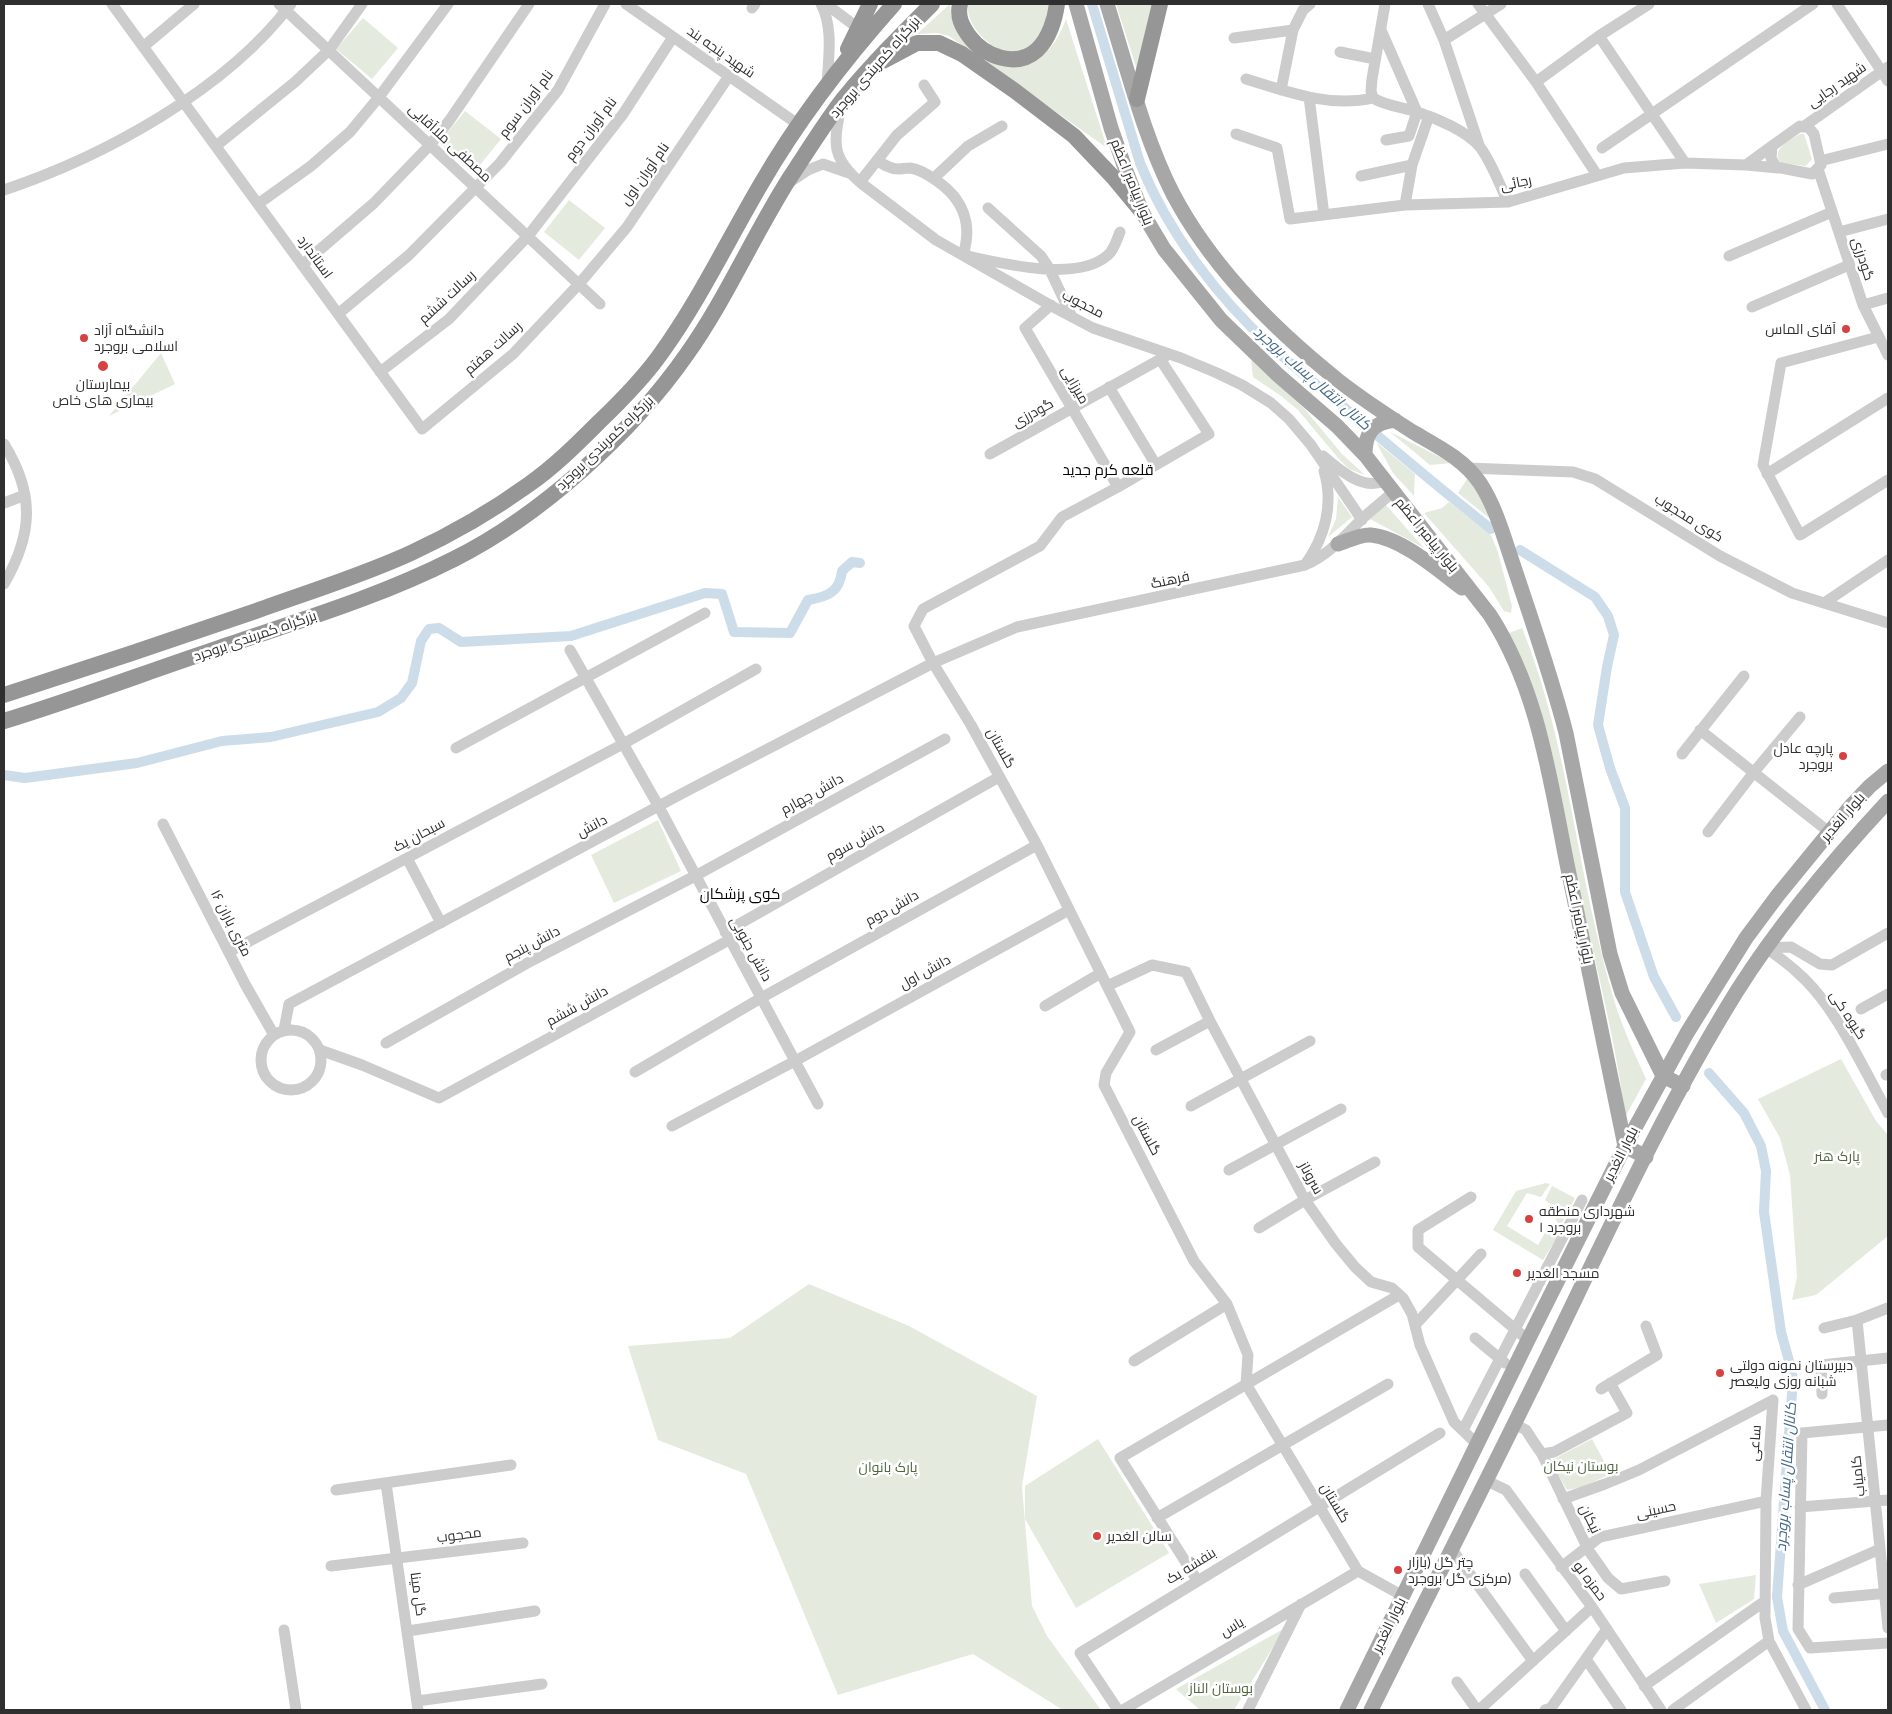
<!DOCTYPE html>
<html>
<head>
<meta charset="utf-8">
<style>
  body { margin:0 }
  #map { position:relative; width:1892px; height:1714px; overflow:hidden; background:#fff; font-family:Lato,sans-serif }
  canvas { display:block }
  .frame { position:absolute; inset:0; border:5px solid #2f2f2f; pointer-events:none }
</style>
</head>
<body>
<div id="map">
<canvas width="1892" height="1714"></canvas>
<div class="frame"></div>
</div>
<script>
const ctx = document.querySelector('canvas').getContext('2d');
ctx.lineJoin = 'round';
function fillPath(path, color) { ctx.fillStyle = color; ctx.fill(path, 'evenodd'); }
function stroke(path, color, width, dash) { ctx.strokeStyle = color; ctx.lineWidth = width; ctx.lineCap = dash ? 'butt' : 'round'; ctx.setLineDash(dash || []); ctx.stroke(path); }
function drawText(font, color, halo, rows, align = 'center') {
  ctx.font = font + ' Lato,Cairo,sans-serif'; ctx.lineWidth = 5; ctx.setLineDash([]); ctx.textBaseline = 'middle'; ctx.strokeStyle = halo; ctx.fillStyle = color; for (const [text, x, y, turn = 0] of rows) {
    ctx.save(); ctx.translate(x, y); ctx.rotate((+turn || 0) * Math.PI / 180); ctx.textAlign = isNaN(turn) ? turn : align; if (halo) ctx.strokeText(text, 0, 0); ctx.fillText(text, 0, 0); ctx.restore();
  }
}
fillPath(new Path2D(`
  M950,4L951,15L958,33L975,50L1043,55C1054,46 1061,33 1066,19L1107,148L949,36L938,33L917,34Z
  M968,4H1050C1045,19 1041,43 1025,50C1000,61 965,29 968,4Z
  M1116,4H1154L1137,70Z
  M363,18L398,48L372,79L336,49Z
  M465,111L501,139L475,171L439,143Z
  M1800,134H1804L1812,159L1806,166L1781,163C1770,149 1789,141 1800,134Z
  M569,200L605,228L579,260L544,232Z
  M161,353L175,384L109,416Z
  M1251,360L1303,407L1342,454L1365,475L1349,469L1338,458L1298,410L1281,396L1253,377Z
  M1390,432L1452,463L1430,465Z
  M1376,442L1415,474L1414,496L1393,473Z
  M1469,476L1493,521L1458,493Z
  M1338,497L1352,517L1328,537L1336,519Z
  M1449,502L1491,535L1498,552L1512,606L1511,613L1504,611L1489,587L1424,513L1442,508Z
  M1386,505L1424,548L1370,519Z
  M1522,628C1564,731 1574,844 1601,951C1607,976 1615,1007 1625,1031C1631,1047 1639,1063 1646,1079L1624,1119C1623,1091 1617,1064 1612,1037C1603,992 1592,948 1582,903C1562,812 1554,716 1509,633Z
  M658,820L681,871L614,903L591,855Z
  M1841,1059L1876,1121L1888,1135V1236L1816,1295L1792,1300L1797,1277L1790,1175L1780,1138L1758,1099Z
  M1546,1183L1550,1184L1541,1197L1527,1193L1507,1226L1538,1245L1547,1229L1561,1231L1543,1260L1493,1230L1516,1191Z
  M1552,1186L1575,1198L1560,1227L1555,1218L1554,1207L1545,1200Z
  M809,1284L909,1326L1037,1396L1022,1486L1032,1606L1047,1636L1101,1710H1063L973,1654L838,1695L746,1474L658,1440L628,1346L730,1338Z
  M1098,1439L1169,1553L1076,1608L1025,1519V1486Z
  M1592,1439L1611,1474L1582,1487L1567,1490L1550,1461Z
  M1756,1575L1754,1599L1716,1623L1699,1584Z
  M1285,1628L1234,1710H1200L1176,1689Z`), '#e4ebde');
stroke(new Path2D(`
  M1092,4L1140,163C1168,232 1217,297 1272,347C1295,368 1320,388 1345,408C1393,449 1442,490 1491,529
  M1520,550L1595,597L1608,616L1614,635L1607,667L1598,725L1610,768L1625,808V892L1654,977L1676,1017
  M4,775L25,778L137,763L222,741L271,737L378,712L401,698L412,683L421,641L429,629L439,628L461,642L571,636L705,593L722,594L734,632L790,633L808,600C827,597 840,592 842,571L852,562L860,563
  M1709,1073L1744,1113L1761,1146L1766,1171L1764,1212L1781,1332L1791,1368L1793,1380L1777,1597L1783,1631L1825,1710`), '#ccdce9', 10);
stroke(new Path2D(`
  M112,4L422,429L513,354L579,284L627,227L729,76
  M279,4L600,304
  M626,4L799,125
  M821,4C834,28 828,60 827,86
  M826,4L858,28
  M1385,4L1372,79L1371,91L1373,98C1386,106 1402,107 1417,112C1436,118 1467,131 1480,147C1492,163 1499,184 1508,202
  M1428,4L1444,40L1479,145
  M1478,4L1536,82L1597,175
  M1837,4L1888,81
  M752,8L755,4
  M1381,30L1417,112L1409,136L1386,140
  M1599,36L1685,163
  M1234,38L1293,30L1303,10L1310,4
  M1444,40L1501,4
  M143,47L194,4
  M1340,52L1375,59
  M1246,79C1288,92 1329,108 1373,98
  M1536,82L1599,36L1649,4
  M1281,90L1293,30
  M1309,97L1324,215
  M841,106C834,142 830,157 861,183L936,240L1057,309L1093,328L1181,358L1217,373L1242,385L1271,403L1289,419L1311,445L1362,520
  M1800,126L1809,128L1814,134L1821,165L1812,174L1776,167L1771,158L1772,146Z
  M1803,127L1888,67
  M1236,134L1277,148L1290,219L1405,205L1508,202L1624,168L1685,163L1746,165
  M216,146L295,82L329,50L362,4
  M1772,146L1746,165L1778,168
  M1602,148L1813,4
  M877,160C884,165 890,169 898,169C902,169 906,168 910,168C919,169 930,176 937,181C963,199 973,224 963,255C1000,263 1077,283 1108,255C1114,250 1117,239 1120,232
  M1820,161L1888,144
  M1818,169L1863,305L1888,355
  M1361,176L1412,165
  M934,178L968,146L1002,126
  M790,182L808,170L823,164L849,173
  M860,182L897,135L935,102L924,85
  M4,190C105,156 226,90 291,4
  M258,204L311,166L350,132L379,97L448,4
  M1405,205L1412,165L1429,116
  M988,208L1041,256L1049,268L1072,317
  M1839,232L1888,219
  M1729,256L1832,212
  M302,265L374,203L430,145L449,121L529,4
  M1051,305L1025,328L1118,487
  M1863,305L1888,298
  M1752,307L1849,265
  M338,314L409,255L500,163L558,90L605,4
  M1878,337L1781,363L1763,465L1800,535L1888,480
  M1160,359L1209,434L1118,487L1062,517L1040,546L923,609L914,626L933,663L971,725L1037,845L1130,1032L1106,1073L1104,1085L1194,1261L1227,1304L1248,1355L1246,1384L1358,1571L1403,1596
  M380,372L449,319L528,236L623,114L673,37
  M1109,387L1156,465
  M4,444C35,494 33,534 4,584
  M990,454L1166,356
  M1323,456C1338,469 1363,491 1384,481
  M1468,468L1573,472L1595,479L1720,556L1792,593L1888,623
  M1767,474L1888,398
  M4,503L25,495
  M1305,565C1325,537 1334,504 1324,471
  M1824,603L1888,560
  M570,650L659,807L818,1104
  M1700,730L1829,832
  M456,748L705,613
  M1682,754L1744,676
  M163,824L245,984L274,1035
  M1708,832L1754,772L1800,717
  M407,858L441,923
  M725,932L999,777
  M1766,948C1777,956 1789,964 1799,974C1835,1005 1864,1070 1888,1113
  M1766,948L1791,947L1820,964L1832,965L1888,933
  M229,952L623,744L756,669
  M1107,986L1152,965L1186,972L1210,1021L1305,1200L1336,1244L1355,1267L1371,1282L1392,1288L1403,1298L1412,1314L1420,1345L1454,1422L1477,1444
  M1045,1006L1101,973
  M1861,1009L1888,994
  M261 1060a30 30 0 1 1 60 0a30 30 0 1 1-60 0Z
  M284,1030L289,1004L683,793L933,663L1017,627L1305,565C1329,555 1344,536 1363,518C1373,509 1383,501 1393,492
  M386,1043L531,961L695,876L945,739
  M320,1050L362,1065L439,1098L729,940
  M1156,1050L1210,1021
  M635,1072L761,998L1037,845
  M1886,1075L1888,1074
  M1191,1106L1310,1041
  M672,1126L795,1061L1069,910
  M1229,1170L1341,1109
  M1471,1197L1418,1230V1247L1528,1340
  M1259,1228L1305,1200L1375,1162
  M1857,1320L1888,1628
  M1415,1325L1481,1254
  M1824,1328L1857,1320L1888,1308
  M1475,1338L1505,1363
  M1134,1361L1227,1304
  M1601,1389L1657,1355L1646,1326
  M1822,1394L1821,1365L1888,1358
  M1773,1400L1766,1501L1765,1618L1769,1641L1806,1710
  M1513,1423L1526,1430L1533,1441L1542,1454L1589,1551L1608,1578L1621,1589L1665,1581
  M1888,1425L1802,1433L1798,1629L1810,1648L1888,1643
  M1463,1430L1582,1200
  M1542,1454L1554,1452L1627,1413L1610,1383
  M1485,1480L1506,1490L1592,1607L1661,1710
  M386,1483L418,1710
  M336,1490L511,1465
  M1563,1499L1605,1484L1639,1470L1773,1400
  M1800,1507L1888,1500
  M1157,1518L1388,1384
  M1451,1548L1533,1661
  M331,1566L523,1543
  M1561,1567L1600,1537L1766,1501
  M1525,1574L1566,1631
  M1197,1580L1120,1458L1399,1295
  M1798,1585L1880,1549
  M1834,1598L1888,1593
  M284,1630L296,1710
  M408,1631L535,1611
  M1586,1659L1621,1710
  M1457,1682L1477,1710
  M1644,1686L1765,1601
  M417,1701L542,1684
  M1118,1710L1080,1653L1440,1433
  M1123,1710L1358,1571
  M1248,1710L1301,1604
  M1479,1710L1592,1607
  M1545,1710L1551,1708L1607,1629
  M1673,1710L1769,1641`), '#ccc', 11);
stroke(new Path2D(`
  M1076,4L1111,128L1126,171L1142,212L1164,249L1221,320L1278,375L1337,426L1365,455L1490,615C1538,689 1550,779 1567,864C1587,958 1606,1052 1625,1146L1646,1157
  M1107,4C1127,67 1143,135 1173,194C1211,266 1276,331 1339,381C1362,399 1388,416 1413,432C1437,446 1464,459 1480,483C1497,509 1505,541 1515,570C1533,624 1552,678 1566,733L1610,954L1622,993L1663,1076L1683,1086
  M1365,455C1365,433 1372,423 1395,420
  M1338,544C1348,541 1360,534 1371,535C1402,538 1438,570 1462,588
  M1347,1710L1528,1340L1625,1146L1687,1033L1746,938L1778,895L1850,807L1870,786L1888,771
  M1371,1710C1432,1587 1495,1465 1555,1341C1612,1223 1668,1102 1737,991C1779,924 1835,858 1888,801`), '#a7a7a7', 15);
stroke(new Path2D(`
  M960,4C957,17 962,26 969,36C984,56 1016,69 1037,50C1049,39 1055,19 1057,4
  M848,49L870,4
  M883,61L917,43H939L962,54L1015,91L1074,136L1113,177L1142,212
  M1137,99L1160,4
  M4,695C88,668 172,640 256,611C308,592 361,576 411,553C452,534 492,511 528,485C554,467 577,444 599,422C621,401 644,378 662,352C700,299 728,240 761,184C798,120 845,59 894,4
  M4,721C76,699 147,672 219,648C298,621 379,597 454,559C540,516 632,433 687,354C726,299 753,236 789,179C807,152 824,124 844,98C871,65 902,34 932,4`), '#969696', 16);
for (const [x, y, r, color] of [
  [1846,329,5,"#d64241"],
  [84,338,5,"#d64241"],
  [103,366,6,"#d64241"],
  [1843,756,5,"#d64241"],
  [1529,1219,5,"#d64241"],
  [1517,1273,5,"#d64241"],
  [1720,1373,5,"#d64241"],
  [1097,1536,5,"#d64241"],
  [1398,1570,5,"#d64241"]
]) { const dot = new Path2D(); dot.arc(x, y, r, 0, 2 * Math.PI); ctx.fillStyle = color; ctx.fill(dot); stroke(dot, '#fff', 2); }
drawText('14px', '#2f2f2f', '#fff', [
  ["شهید پنجه بند",721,52,35],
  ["بزرگراه کمربندی بروجرد",875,67,-49],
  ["شهید رجایی",1837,85,-35],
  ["نام آوران سوم",526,104,-53],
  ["نام آوران دوم",591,129,-53],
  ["مصطفی ملاآقایی",450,143,43],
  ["نام آوران اول",645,174,-55],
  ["بلوار پیامبر اعظم",1132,182,68],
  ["رجائی",1516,183,-12],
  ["استاندارد",315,257,54],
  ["گودرزی",1863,259,72],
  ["رسالت ششم",447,297,-43],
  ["محجوب",1083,304,27],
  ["رسالت هفتم",493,348,-42],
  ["میرزایی",1075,385,60],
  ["گودرزی",1033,413,-29],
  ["بزرگراه کمربندی بروجرد",605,443,-44],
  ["کوی محجوب",1689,518,32],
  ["بلوار پیامبر اعظم",1427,535,51],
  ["فرهنگ",1170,580,-12],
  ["بزرگراه کمربندی بروجرد",255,636,-19],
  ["گلستان",1001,748,61],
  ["دانش چهارم",812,794,-29],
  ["بلوار الغدیر",1843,817,-49],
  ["دانش",592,826,-28],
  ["سبحان یک",419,835,-28],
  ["دانش سوم",855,842,-29],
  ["دانش دوم",892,908,-29],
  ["بلوار پیامبر اعظم",1579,919,78],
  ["۱۶ متری باران",231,923,63],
  ["دانش پنجم",532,944,-28],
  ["دانش جنوبی",751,949,61],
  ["دانش اول",925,972,-29],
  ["دانش ششم",577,1006,-29],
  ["گیوه کی",1848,1015,57],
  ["گلستان",1147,1135,62],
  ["بلوار الغدیر",1621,1154,-63],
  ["سروناز",1311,1178,61],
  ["ساعی",1755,1443,-86],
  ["کامیاب",1858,1476,-96],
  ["گلستان",1335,1503,59],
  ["حسینی",1656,1510,-12],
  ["نیکان",1590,1519,64],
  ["محجوب",459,1535,-7],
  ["بنفشه یک",1191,1566,-32],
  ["حمزه لو",1590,1581,53],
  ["گل مینا",418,1594,82],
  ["بلوار الغدیر",1389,1625,-64],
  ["یاس",1232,1627,-31]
]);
drawText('14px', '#2f2f2f', '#fff', [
  ["آقای الماس",1836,329,"right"],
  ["دانشگاه آزاد",94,330],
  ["اسلامی بروجرد",94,346],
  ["بیمارستان",103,384,"center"],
  ["بیماری های خاص",103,400,"center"],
  ["پارچه عادل",1833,748,"right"],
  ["بروجرد",1833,764,"right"],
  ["شهرداری منطقه",1539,1211],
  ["۱ بروجرد",1539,1227],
  ["مسجد الغدیر",1527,1273],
  ["دبیرستان نمونه دولتی",1730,1365],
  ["شبانه روزی ولیعصر",1730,1381],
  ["سالن الغدیر",1107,1536],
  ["چتر گل (بازار",1408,1562],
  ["مرکزی گل بروجرد)",1408,1578]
], 'left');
drawText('14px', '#4f6740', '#fff', [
  ["پارک هنر",1837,1156],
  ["بوستان نیکان",1581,1466],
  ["پارک بانوان",888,1467],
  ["بوستان الناز",1221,1688]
]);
drawText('italic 15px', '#446a8b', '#fff', [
  ["کانال انتقال پساب بروجرد",1312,378,41],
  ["کانال انتقال پساب بروجرد",1786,1477,-86]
]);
drawText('15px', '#000', '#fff', [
  ["قلعه کرم جدید",1108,470],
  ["کوی پزشکان",740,894]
]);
</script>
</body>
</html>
